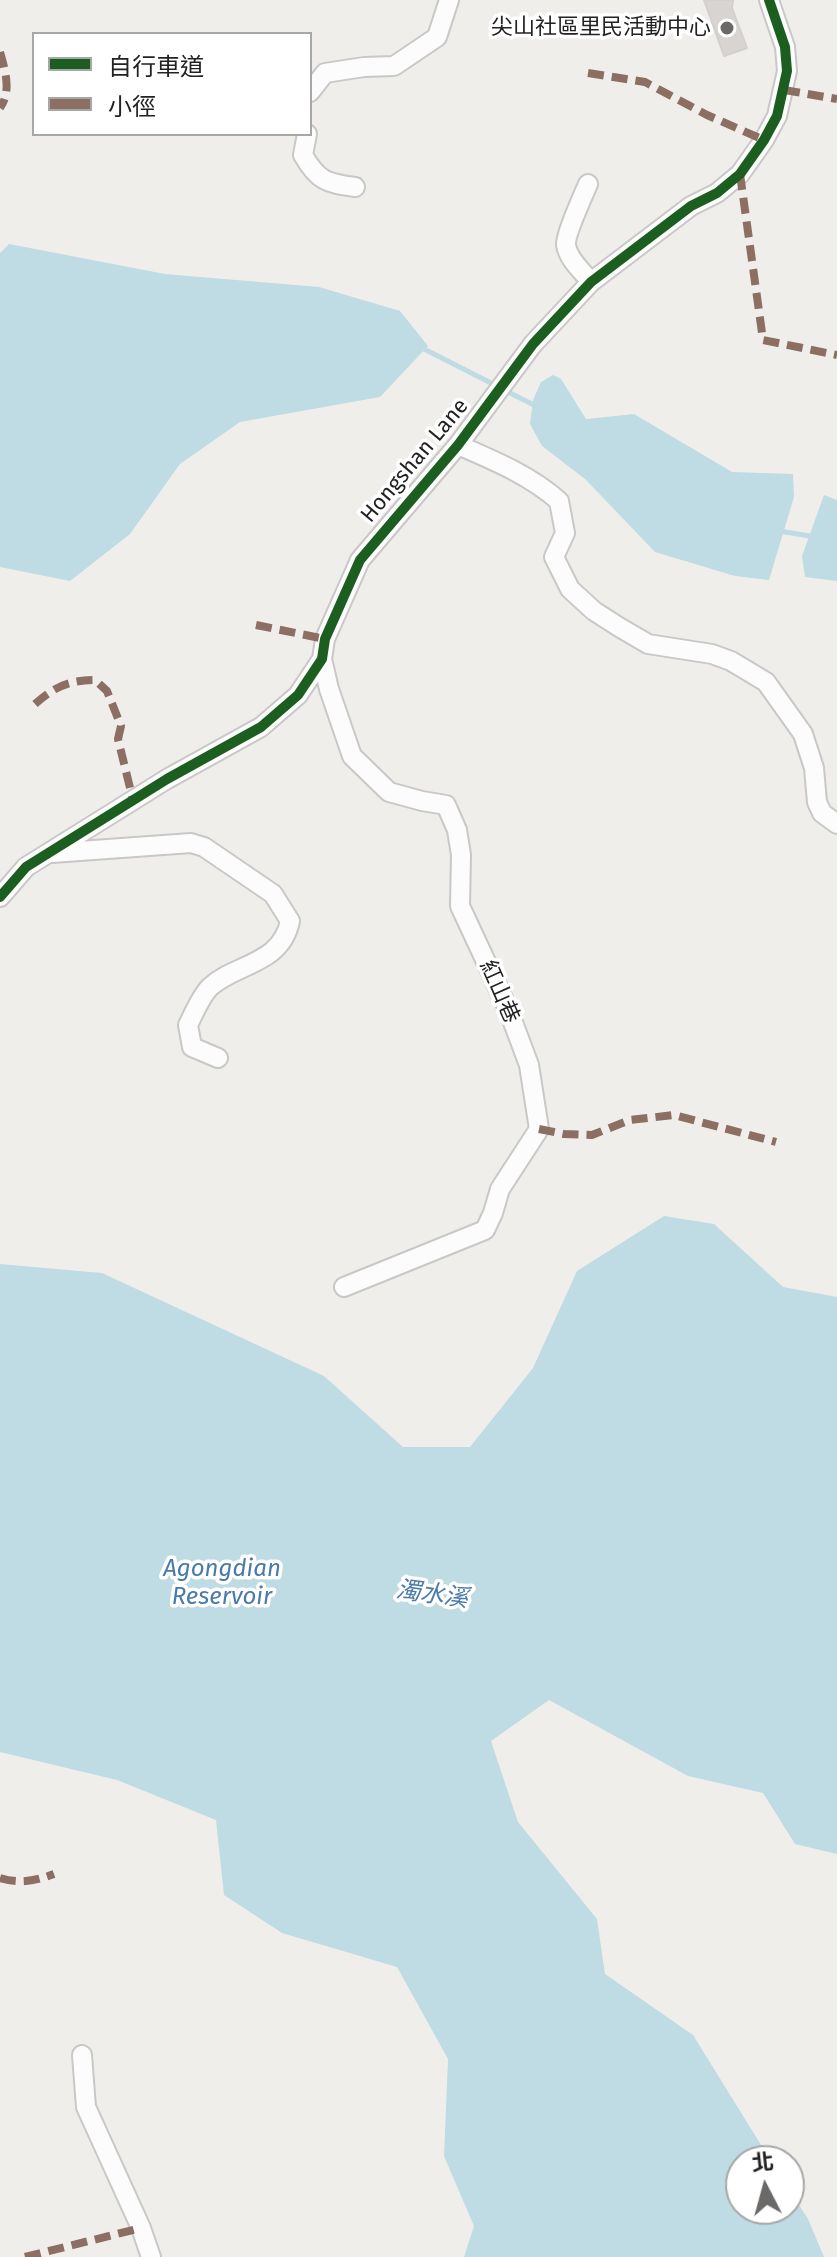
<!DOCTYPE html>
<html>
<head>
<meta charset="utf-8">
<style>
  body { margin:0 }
  #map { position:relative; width:837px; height:2257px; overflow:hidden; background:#f0eeeb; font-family:"Fira Sans","Noto Sans TC",sans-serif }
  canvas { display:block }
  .legend { position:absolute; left:32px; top:32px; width:280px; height:104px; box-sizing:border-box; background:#fff; border:2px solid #a7a7a7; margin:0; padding:10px 14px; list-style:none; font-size:24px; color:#222 }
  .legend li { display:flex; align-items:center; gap:16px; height:40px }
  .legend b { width:40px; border:2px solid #a7a7a7 }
  .north { position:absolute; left:725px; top:2145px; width:80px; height:80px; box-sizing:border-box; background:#fff; border:2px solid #a7a7a7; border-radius:50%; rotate:354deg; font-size:22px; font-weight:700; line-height:32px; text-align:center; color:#222 }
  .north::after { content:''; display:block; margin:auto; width:28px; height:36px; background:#6a6968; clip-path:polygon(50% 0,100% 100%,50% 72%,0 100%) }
</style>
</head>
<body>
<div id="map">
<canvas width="837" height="2257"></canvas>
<ul class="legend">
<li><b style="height:10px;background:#1b5e20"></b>自行車道</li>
<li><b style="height:10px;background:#8d6e63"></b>小徑</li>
</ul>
<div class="north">北</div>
</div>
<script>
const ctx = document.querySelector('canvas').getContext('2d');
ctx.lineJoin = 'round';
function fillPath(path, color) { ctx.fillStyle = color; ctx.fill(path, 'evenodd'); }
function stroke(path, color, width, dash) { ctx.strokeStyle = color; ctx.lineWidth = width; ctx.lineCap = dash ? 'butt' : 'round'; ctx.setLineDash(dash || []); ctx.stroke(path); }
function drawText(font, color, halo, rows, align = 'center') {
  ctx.font = font + ' "Fira Sans","Noto Sans TC",sans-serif'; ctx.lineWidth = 7; ctx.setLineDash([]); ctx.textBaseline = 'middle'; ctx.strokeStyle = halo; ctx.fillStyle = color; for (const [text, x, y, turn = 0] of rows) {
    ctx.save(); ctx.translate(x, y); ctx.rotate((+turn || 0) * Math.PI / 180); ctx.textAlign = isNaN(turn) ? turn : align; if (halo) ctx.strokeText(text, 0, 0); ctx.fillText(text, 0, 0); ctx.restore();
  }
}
fillPath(new Path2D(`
  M9,244L165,274L319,287L400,311L428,346L380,397L240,422L180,464L130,534L70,581L0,567V253Z
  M553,375L561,379L586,419L634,414L732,472L793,474L794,497L769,580L735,576L655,552L585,479L542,446L530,424L533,400L541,382Z
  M824,495L837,500V581L805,577L802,556Z
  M664,1216L714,1224L783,1287L837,1297V1854L795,1844L763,1793L688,1776L549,1700L491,1741L518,1822L597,1919L605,1974L693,2035L771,2161H741V2209H789V2189L808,2219L824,2257H464L474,2226L444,2156L448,2059L397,1967L282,1933L224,1895L216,1820L117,1780L0,1752V1264L102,1273L324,1376L403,1447H470L533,1368L577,1271Z`), '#bfdbe3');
stroke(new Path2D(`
  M422,348L495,385
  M504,390L538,407
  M779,531L816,537`), '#bfdbe3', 5);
const building = new Path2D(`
  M704,0H733L732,8L747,48L724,56Z`);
fillPath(building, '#d7d4d2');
stroke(building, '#d3d0cc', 2);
const minor = new Path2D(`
  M310,92L325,73L364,67L394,66L437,37L449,0
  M307,134L303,155C318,181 326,183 355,187
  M588,184C583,196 565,235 566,245C568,259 582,271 591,282
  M458,445C495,461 529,475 559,501L565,533L554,557L570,589L594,611L619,627L648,644L712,654L731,661L766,682L803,734L814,768L817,802L822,813L837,824
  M322,659L329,689L352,756L389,792L422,801L446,805L457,830L461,855L460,906L508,1009L529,1065L539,1129L500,1189L493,1213L485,1230L344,1287
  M52,853L191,843L204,847L273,894L290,921C281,965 236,963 210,987C201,996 194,1013 188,1025L192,1047L218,1058
  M0,897L26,867L167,779L261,727L298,695L322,659L325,639L360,560L458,445L533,344L591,282L691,206L717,193L740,174L764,140L777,116L787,71L785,47L769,0
  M82,2055L86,2107L141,2228L151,2257`);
stroke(minor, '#c9c8c7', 22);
stroke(minor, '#fdfcfc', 18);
stroke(new Path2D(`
  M0,52C5,70 12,91 0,108
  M588,73L645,82L707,115L764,140
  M784,90L837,99
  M740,174L763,340L837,355
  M256,625L325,639
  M35,704C54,687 69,680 95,680L107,691L121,726L118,739L133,800
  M539,1129L564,1134L592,1135L630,1120L674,1115L776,1142
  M0,1878C20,1884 35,1881 54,1874
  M25,2257L141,2228`), '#8d6e63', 8, [16, 8]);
stroke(new Path2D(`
  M0,897L26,867L167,779L261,727L298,695L322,659L325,639L360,560L458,445L533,344L591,282L691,206L717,193L740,174L764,140L777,116L787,71L785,47L769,0`), '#1b5e20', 10);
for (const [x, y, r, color] of [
  [727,28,8,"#6a6968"]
]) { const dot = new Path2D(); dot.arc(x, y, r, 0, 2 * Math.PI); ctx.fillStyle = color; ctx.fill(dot); stroke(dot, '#fff', 3); }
drawText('22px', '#222', '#fff', [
  ["尖山社區里民活動中心",711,28]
], 'right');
drawText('22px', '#222', '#fff', [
  ["Hongshan Lane",415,461,-50],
  ["紅山巷",499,992,66]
]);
drawText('italic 24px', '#4a7aab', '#fff', [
  ["Agongdian",222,1569],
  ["Reservoir",222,1597],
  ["濁水溪",432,1595,8]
]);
</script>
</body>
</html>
